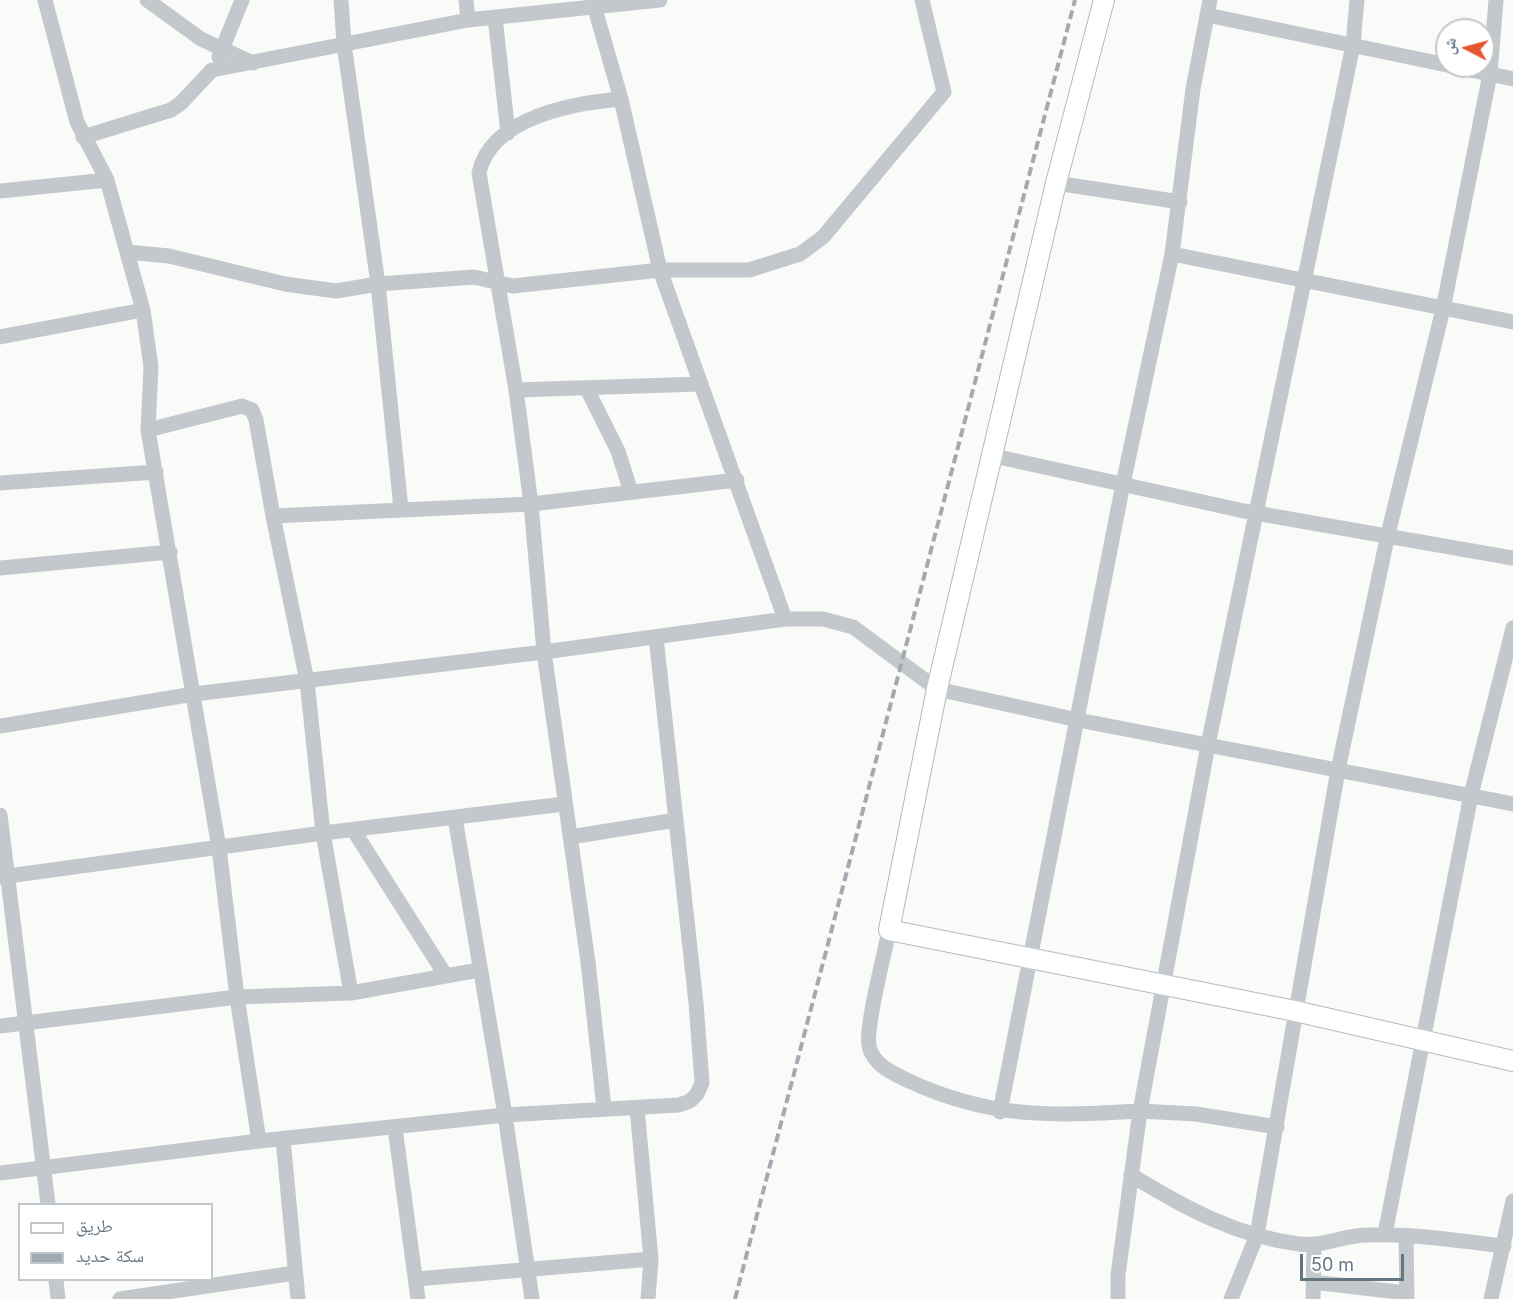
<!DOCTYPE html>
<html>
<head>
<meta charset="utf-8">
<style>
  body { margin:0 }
  #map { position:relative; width:1513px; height:1299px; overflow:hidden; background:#fafaf8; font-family:Inter,"Noto Naskh Arabic",sans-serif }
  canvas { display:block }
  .legend { position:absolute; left:18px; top:1203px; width:195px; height:78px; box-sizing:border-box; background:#fff; border:2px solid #c1c8cd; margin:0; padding:8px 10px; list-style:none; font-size:18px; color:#657683 }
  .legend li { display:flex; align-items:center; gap:12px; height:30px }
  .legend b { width:30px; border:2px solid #c1c8cd }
  .north { position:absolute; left:1435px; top:18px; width:60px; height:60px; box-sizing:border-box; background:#fff; border:2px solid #c1c8cd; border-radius:50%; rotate:276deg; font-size:16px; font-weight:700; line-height:24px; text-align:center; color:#657683 }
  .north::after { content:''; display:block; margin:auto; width:21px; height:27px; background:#e4572e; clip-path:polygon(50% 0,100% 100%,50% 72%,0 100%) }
  .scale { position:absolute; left:1300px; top:1254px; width:104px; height:27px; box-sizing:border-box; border:3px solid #657683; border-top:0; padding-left:8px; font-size:18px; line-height:21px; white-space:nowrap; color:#657683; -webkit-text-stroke:4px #fff; paint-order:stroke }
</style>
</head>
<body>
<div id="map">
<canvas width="1513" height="1299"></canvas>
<ul class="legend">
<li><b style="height:8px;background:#fff"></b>طريق</li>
<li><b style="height:8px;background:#a2aab0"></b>سكة حديد</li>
</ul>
<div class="north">ش</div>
<div class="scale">50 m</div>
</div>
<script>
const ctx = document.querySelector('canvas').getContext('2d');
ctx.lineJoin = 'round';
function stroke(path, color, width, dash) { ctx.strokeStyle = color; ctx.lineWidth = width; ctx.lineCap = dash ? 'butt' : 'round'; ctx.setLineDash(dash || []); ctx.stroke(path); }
const major = new Path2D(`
  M1104,0L1056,183L937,689L889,930L1295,1011L1513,1061`);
stroke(major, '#b5babe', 22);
stroke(new Path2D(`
  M45,0L77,122L107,180L143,310L151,367L148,430L219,848L237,997L259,1141
  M147,0L201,39L253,63
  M341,0L344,44L378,284L401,509
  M466,0L468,20
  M595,9L621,99L660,270L785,619
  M1207,15L1447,65
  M495,17L508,133
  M219,57L242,0
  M1452,66L1513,79
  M83,137L171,110L181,103L212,70L468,20L660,0
  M1056,183L1180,202
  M0,191L107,180
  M127,252L169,256L285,284L336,291L378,284L474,277L513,286L660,270H749L800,254L823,237L944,92L922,0
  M1172,254L1513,322
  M0,337L143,310
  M587,389L618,451L631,492
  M516,390L701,384
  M148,430L242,406L252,410L256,420L273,516L307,681L323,833L351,993
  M994,456L1244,511L1513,558
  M0,483L156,472
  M273,516L531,504L737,480
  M0,568L170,552
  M0,726L194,694L544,652L785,619H823L853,627L937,689L1078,720L1513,804
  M0,815L48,1204
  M455,818L505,1115L532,1299
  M354,831L446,976
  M570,837L676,820
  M0,877L323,833L564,804
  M889,930C885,953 865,1027 869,1046C873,1065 894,1074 909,1081C991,1119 1052,1116 1140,1111L1118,1275V1299
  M0,1026L237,997L351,993L479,970
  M604,1108L588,962L544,652L531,504L516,390L479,173C491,117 574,103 621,99
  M637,1108L651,1259L648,1299
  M1000,1112L1123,484L1172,254L1193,89L1210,0
  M1277,1127L1196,1114L1140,1111L1208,745L1353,45L1357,0
  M395,1128L418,1299
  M283,1139L298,1299
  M0,1173L259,1141L505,1115L679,1105L690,1101L697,1094L702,1083L696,1003L656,637
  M1131,1175C1185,1208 1236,1236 1299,1244C1323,1247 1344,1235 1367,1235C1412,1233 1459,1241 1504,1246
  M1385,1234L1471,795L1513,628
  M1406,1236L1407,1299
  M416,1279L651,1259
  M56,1280L58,1299
  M1313,1282L1406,1293
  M120,1299L295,1273
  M1231,1299L1257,1235L1338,770L1388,534L1443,309L1490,74L1496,0
  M1313,1299L1314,1245
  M1491,1299L1513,1201`), '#c3c8cc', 15);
stroke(major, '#fff', 20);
stroke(new Path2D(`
  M735,1299L1075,0`), '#a2aab0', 4, [9, 4.5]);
</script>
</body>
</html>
